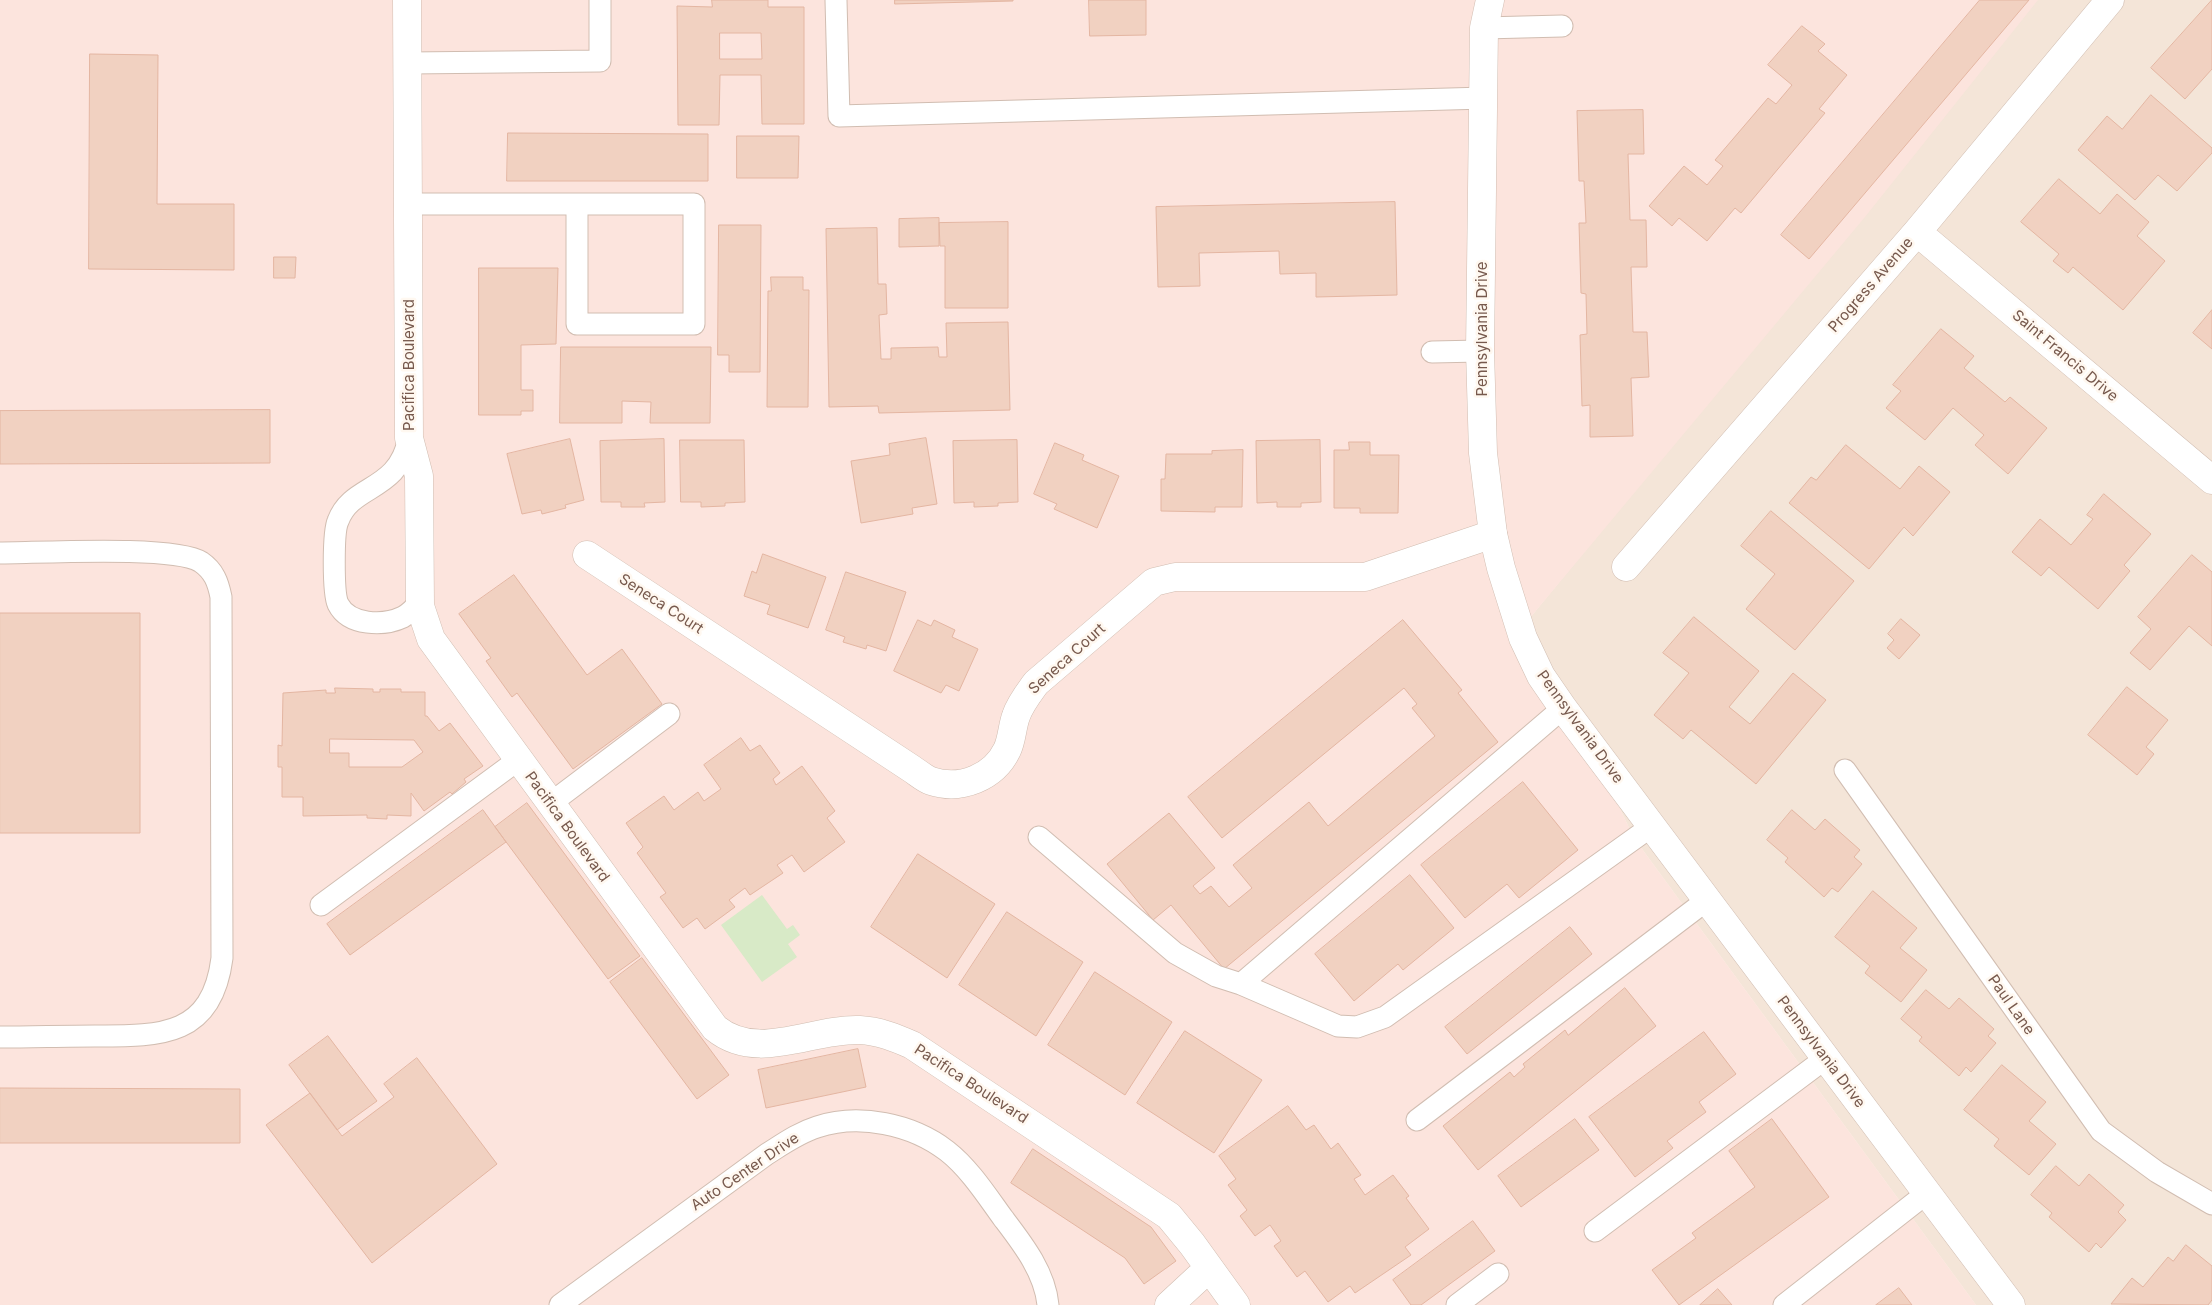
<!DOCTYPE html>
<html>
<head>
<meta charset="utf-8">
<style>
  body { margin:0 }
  canvas { display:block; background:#fcf3e9 }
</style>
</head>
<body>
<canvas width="2212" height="1305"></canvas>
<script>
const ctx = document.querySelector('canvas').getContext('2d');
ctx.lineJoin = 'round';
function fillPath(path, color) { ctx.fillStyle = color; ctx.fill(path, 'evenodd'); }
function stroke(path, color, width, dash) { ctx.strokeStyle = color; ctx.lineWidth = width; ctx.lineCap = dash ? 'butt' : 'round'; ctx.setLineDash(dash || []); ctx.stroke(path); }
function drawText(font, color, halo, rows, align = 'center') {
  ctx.font = font + ' Inter,sans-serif'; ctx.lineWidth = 5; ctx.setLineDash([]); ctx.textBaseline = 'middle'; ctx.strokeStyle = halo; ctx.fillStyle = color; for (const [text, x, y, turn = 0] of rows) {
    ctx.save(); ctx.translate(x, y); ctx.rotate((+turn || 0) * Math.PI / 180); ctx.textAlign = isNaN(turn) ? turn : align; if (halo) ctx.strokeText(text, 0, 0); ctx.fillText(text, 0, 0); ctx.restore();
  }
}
fillPath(new Path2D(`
  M2035,0H2212V1305H1976L1634,838L1529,619Z`), '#f4e5d8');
fillPath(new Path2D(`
  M0,0H2038L1865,217L1529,619L1634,838L1976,1305H0Z`), '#fce4dd');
fillPath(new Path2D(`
  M762,895L787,929L793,925L800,935L788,944L797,957L762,982L721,925Z`), '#d8eac7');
const building = new Path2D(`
  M712,0H768V7H804V124H762L761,75H720L719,125H678L677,6L712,7ZM720,33H761L762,59H720Z
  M895,0H1013V1L895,4Z
  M1089,0H1146V35L1090,36Z
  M1980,0H2029L1809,259L1781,235Z
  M2212,0V69L2185,99L2151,68Z
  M1802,26L1825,44L1818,51L1847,75L1819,109L1825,113L1741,213L1735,208L1707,241L1679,218L1672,226L1649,206L1684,166L1707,185L1723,166L1715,160L1768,98L1776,104L1792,85L1768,65Z
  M90,54L158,55L157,204H234V270L89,269Z
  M2151,95L2212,148V153L2177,191L2158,175L2135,200L2078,150L2107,116L2122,129Z
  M1643,110L1644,154H1628L1630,220H1646L1647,267H1631L1633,332H1647L1649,377L1631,378L1633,436L1590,437V405L1582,406L1580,335L1587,334L1586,294L1581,293L1579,223H1586L1584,181H1579L1577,111Z
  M508,133L708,134V181H507Z
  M737,136H799L798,178H737Z
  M2059,179L2100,214L2117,194L2149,222L2137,236L2165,261L2123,310L2073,267L2068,273L2053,261L2059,254L2021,222Z
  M1395,202L1397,295L1316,297V273L1280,274L1279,251L1199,253L1200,286L1158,287L1156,207Z
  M939,218V246L899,247V219Z
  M1008,222V308H945V246H940L939,223Z
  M719,225H761L760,372H729V355H718Z
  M877,228L878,284H886L887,314L879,315L881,359H891V348L938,347L939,357H947L946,323L1008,322L1010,410L879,413L878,406L829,407L826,229Z
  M274,257H296L295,278H274Z
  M479,268H558L556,344L521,345V390H533V411H521V415H479Z
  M771,277H803V290H809L808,407H767L768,291H771Z
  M2212,310V349L2193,333Z
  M1941,329L1974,356L1964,368L2005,402L2010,397L2047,428L2008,474L1975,445L1984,435L1953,408L1925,440L1886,408L1901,391L1893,385Z
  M561,347H711L710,423H650L651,402L622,401V423H560Z
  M270,410V463L0,464V411Z
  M926,438L937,504L912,508L913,514L861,523L851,461L890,455L889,444Z
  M570,439L584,500L565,505L566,508L542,514L541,510L522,514L507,454Z
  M664,439L665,502L644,503L645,507H621V502H601L600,441Z
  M680,440H744L745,502L725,503V506L701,507V502H681Z
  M1017,440L1018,502L998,503V506L974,507V502L954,503L953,441Z
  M1320,440L1321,502L1301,503V507H1277V502L1257,503L1256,441Z
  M1349,442H1370V455H1399L1398,513H1360V508H1334V450H1349Z
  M1055,443L1084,455L1082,460L1119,476L1097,528L1054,509L1057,504L1034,494Z
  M1846,445L1900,489L1919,466L1950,492L1913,536L1904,527L1869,569L1789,503L1811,477L1816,480Z
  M1243,450L1242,507H1215V512L1161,511V479H1165L1166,454H1212V451Z
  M2104,494L2151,534L2124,565L2130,571L2098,609L2049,567L2041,576L2012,552L2040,519L2071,545L2093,519L2087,515Z
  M1771,511L1854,581L1795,650L1746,609L1775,574L1741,546Z
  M763,554L826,577L808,628L767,614L770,605L744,596L752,571L756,573Z
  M2192,555L2212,572V646L2189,626L2150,670L2130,653L2151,629L2138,617Z
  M846,572L906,592L886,651L867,645L866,649L843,642L845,637L826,630Z
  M514,575L587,675L622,649L662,704L573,769L517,693L512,697L486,661L491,658L459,614Z
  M0,613H140V833H0Z
  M1694,617L1759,671L1729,707L1750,724L1793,673L1826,700L1756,784L1691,730L1683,739L1654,715L1689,673L1663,653Z
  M1901,619L1920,635L1899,659L1887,648L1894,640L1888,634Z
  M918,620L931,626L934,620L955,630L952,637L978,649L959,691L946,685L941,693L894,671Z
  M1403,620L1462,690L1458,693L1498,742L1224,969L1171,905L1153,920L1107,864L1169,813L1215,868L1193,886L1200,894L1211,886L1229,907L1252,888L1233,865L1309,802L1328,826L1435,736L1412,708L1417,704L1404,688L1222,838L1188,797Z
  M2127,687L2168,720L2146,747L2154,754L2137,775L2088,735Z
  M335,688L373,689V692H380V689H401V692H425V716H427L439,731L450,723L483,766L464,779L466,782L452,794L450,792L424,811L411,793V816L387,815V819L367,818V815L303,816V797H282V767H278V745L282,746L283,693L326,690V693H335ZM330,739L414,740L423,752L402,767H349V753H330Z
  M741,738L750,751L760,745L780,773L773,779L776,785L802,766L835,811L827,818L845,842L804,872L792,855L777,865L783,873L750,895L745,888L729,900L735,907L705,929L697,918L683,928L660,897L666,893L637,853L643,847L626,823L664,796L674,810L698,792L704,801L721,789L704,765Z
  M1523,782L1578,850L1519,898L1507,884L1465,918L1421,865Z
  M527,803L640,956L608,979L495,827Z
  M483,810L506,842L350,955L327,924Z
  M1792,810L1815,830L1825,819L1860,850L1854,857L1862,864L1838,892L1832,888L1824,897L1785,862L1788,858L1767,840Z
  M918,854L995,904L947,978L871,927Z
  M1410,875L1454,928L1403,970L1398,964L1354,1001L1315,954Z
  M1873,891L1917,928L1900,948L1927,970L1901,1002L1865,973L1870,966L1835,937Z
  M1007,912L1083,962L1036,1036L959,985Z
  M1570,927L1592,954L1467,1054L1445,1027Z
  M642,958L729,1075L697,1099L610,982Z
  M1095,972L1172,1022L1125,1095L1048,1045Z
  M1625,988L1656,1026L1478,1170L1443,1126L1510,1072L1514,1077L1525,1067L1523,1064L1565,1030L1568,1035Z
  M1926,990L1949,1009L1959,998L1994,1029L1988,1036L1996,1043L1971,1072L1966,1067L1959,1076L1919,1041L1922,1037L1901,1019Z
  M1185,1031L1262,1080L1214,1153L1137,1103Z
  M1704,1032L1736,1074L1699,1102L1706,1112L1667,1141L1673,1148L1635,1177L1589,1117Z
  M328,1036L377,1101L337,1130L289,1065Z
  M858,1049L866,1087L766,1108L758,1070Z
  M417,1058L497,1164L372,1263L266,1125L310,1093L342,1136L394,1097L384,1084Z
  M2002,1065L2046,1102L2029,1121L2056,1144L2029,1175L1994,1146L1999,1139L1964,1110Z
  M0,1088L240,1089V1143H0Z
  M1288,1106L1306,1130L1314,1125L1331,1149L1338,1143L1361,1175L1354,1179L1365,1195L1393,1175L1409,1196L1406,1198L1429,1229L1405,1247L1411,1255L1355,1293L1350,1286L1328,1302L1305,1271L1297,1277L1274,1246L1281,1241L1270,1225L1255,1236L1240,1216L1247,1210L1228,1185L1236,1179L1219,1156Z
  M1575,1119L1599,1150L1521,1207L1498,1176Z
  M1772,1119L1829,1197L1679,1305L1652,1270L1696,1238L1692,1233L1755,1187L1729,1151Z
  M1033,1149L1151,1227L1176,1261L1144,1284L1125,1258L1011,1183Z
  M2056,1166L2079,1186L2089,1174L2124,1205L2118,1212L2126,1220L2101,1248L2096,1243L2089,1252L2049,1217L2052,1213L2031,1195Z
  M1473,1221L1495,1251L1421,1305H1411L1393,1280Z
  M2186,1245L2212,1266V1300L2208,1305L2111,1304L2132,1278L2143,1287L2168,1257L2173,1261Z
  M1899,1288L1912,1305H1876Z
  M1718,1289L1732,1305H1700Z`);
fillPath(building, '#f1d1c1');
stroke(building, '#e4b6a2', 1);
const service = new Path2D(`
  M836,0L839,116L1485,98
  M1484,28L1562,26
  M409,63L600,61V0
  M409,204H577
  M577,204H694V324H577Z
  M1432,352L1480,351
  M409,438C398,493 352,483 338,521C333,532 333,593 338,604C349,626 384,626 403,617C410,613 415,608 420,601
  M0,553C38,553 175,545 201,562C214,571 218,582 221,597L222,958C212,1037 161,1036 95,1036C63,1036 32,1037 0,1037
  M1845,770L2101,1131L2157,1172L2212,1204
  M551,803L669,714
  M1039,837L1175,953L1216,976L1241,984L1338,1026L1357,1027L1385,1017L1652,826
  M321,905L518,760
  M1241,984L1563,708
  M1417,1120L1707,900
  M1595,1231L1826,1058
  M560,1305L767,1154C783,1144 798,1133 817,1127C859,1113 912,1124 947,1151C969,1168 987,1196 1003,1218C1022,1243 1045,1272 1048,1305
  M1457,1305L1498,1274
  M1784,1305L1927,1193`);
const minor = new Path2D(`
  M407,0L409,438L419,476L420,606L431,639L715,1028C758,1063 811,1028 860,1030C879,1031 896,1038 912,1045L1169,1216L1192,1244L1236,1305
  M1917,232L2212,480
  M587,555L912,769C918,773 925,779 931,781C961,791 994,777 1007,750C1012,740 1012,727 1016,716C1020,704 1028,694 1036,683L1154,582L1175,577H1365L1493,534
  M1626,567L1917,232L2110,0
  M1169,1305L1209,1268`);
const tertiary = new Path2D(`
  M1490,0L1484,28L1480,351L1483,453L1493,534L1501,568L1523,638L1541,676L1563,708L2011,1305`);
stroke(service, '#d1bdb1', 23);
stroke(minor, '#d1bdb1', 29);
stroke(tertiary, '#d1bdb1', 29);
stroke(service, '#fff', 21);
stroke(minor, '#fff', 28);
stroke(tertiary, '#fff', 28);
drawText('15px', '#77594d', '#fff8f0', [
  ["Progress Avenue",1871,285,-49],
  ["Pennsylvania Drive",1482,329,-90],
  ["Saint Francis Drive",2065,356,40],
  ["Pacifica Boulevard",409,365,-90],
  ["Seneca Court",661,604,33],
  ["Seneca Court",1067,659,-42],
  ["Pennsylvania Drive",1580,727,54],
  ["Pacifica Boulevard",567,827,54],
  ["Paul Lane",2011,1005,55],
  ["Pennsylvania Drive",1821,1052,53],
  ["Pacifica Boulevard",971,1084,33],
  ["Auto Center Drive",745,1172,-34]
]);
</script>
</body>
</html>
